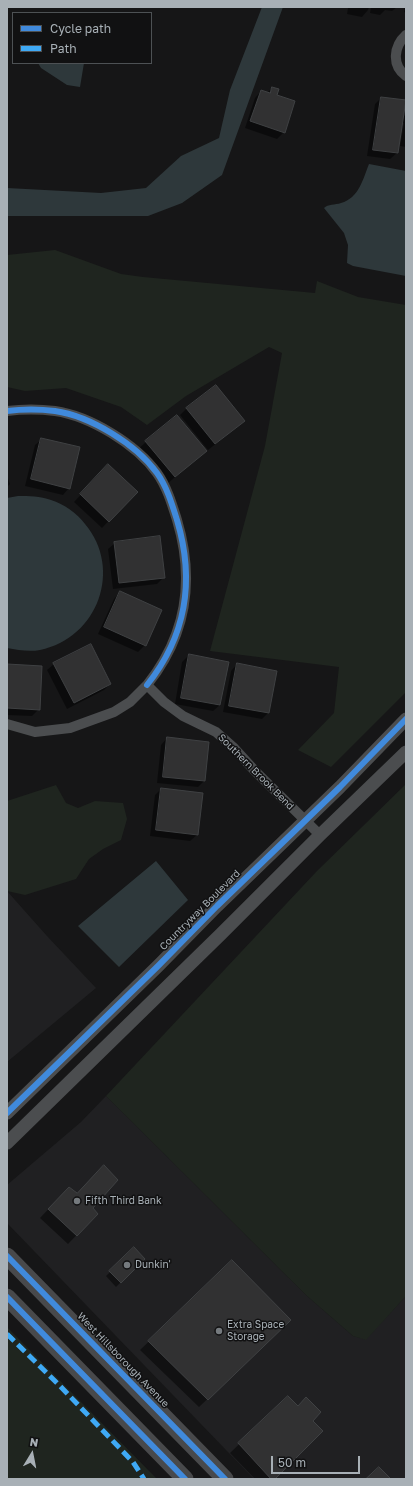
<!DOCTYPE html>
<html>
<head>
<meta charset="utf-8">
<style>
  body { margin:0 }
  #map { position:relative; width:413px; height:1486px; overflow:hidden; background:#161617; font-family:"Golos Text",sans-serif }
  canvas { display:block }
  .frame { position:absolute; inset:0; border:8px solid #a8b0b6; pointer-events:none }
  .legend { position:absolute; left:12px; top:12px; width:140px; height:52px; box-sizing:border-box; background:#111112; border:1px solid #4d5154; margin:0; padding:5px 7px; list-style:none; font-size:12px; color:#a8b0b6 }
  .legend li { display:flex; align-items:center; gap:8px; height:20px }
  .legend b { width:20px; border:1px solid #4d5154 }
  .north { position:absolute; left:12px; top:1434px; width:40px; height:40px; -webkit-text-stroke:3px #111112; paint-order:stroke; rotate:10deg; font-size:11px; font-weight:700; line-height:16px; text-align:center; color:#a8b0b6 }
  .north::after { content:''; display:block; margin:auto; width:14px; height:18px; background:#a8b0b6; clip-path:polygon(50% 0,100% 100%,50% 72%,0 100%) }
  .scale { position:absolute; left:271px; top:1456px; width:89px; height:18px; box-sizing:border-box; border:2px solid #a8b0b6; border-top:0; padding-left:5px; font-size:12px; line-height:14px; white-space:nowrap; color:#a8b0b6; -webkit-text-stroke:3px #111112; paint-order:stroke }
</style>
</head>
<body>
<div id="map">
<canvas width="413" height="1486"></canvas>
<div class="frame"></div>
<ul class="legend">
<li><b style="height:5px;background:#408adc"></b>Cycle path</li>
<li><b style="height:5px;background:#3fa9f5"></b>Path</li>
</ul>
<div class="north">N</div>
<div class="scale">50 m</div>
</div>
<script>
const ctx = document.querySelector('canvas').getContext('2d');
ctx.lineJoin = 'round';
function fillPath(path, color) { ctx.fillStyle = color; ctx.fill(path, 'evenodd'); }
function stroke(path, color, width, dash) { ctx.strokeStyle = color; ctx.lineWidth = width; ctx.lineCap = dash ? 'butt' : 'round'; ctx.setLineDash(dash || []); ctx.stroke(path); }
function drawText(font, color, halo, rows, align = 'center') {
  ctx.font = font + ' "Golos Text",sans-serif'; ctx.lineWidth = 3; ctx.setLineDash([]); ctx.textBaseline = 'middle'; ctx.strokeStyle = halo; ctx.fillStyle = color; for (const [text, x, y, turn = 0] of rows) {
    ctx.save(); ctx.translate(x, y); ctx.rotate((+turn || 0) * Math.PI / 180); ctx.textAlign = isNaN(turn) ? turn : align; if (halo) ctx.strokeText(text, 0, 0); ctx.fillText(text, 0, 0); ctx.restore();
  }
}
fillPath(new Path2D(`
  M7,891L47,936L96,988L7,1062Z
  M106,1096L307,1296L353,1336L366,1339L406,1296V1479H254L7,1223V1185L81,1122Z`), '#202022');
fillPath(new Path2D(`
  M55,250L121,274L143,277L315,293L317,281L358,297L406,305V692L331,767L298,750L334,713L339,667L210,651L265,446L282,353L269,347L186,396L147,425L121,407L66,388L25,391L7,387V255Z
  M406,784V1296L366,1340L353,1336L307,1296L106,1096L317,871Z
  M56,785L66,803L78,808L95,801L123,803L127,819L121,840L103,849L89,859L76,879L25,895L7,891V801Z
  M7,1327L157,1479H7Z`), '#1f251f');
fillPath(new Path2D(`
  M262,7H283L222,175L182,203L148,216H7V188L101,193L146,188L181,156L219,138L230,90Z
  M38,63H84L80,87L67,85L41,68Z
  M369,164L406,171V276L353,266L347,263L348,245L344,233L324,208C328,204 335,205 341,203C359,198 363,179 369,164Z
  M18,496C29,496 40,496 51,500C64,504 77,513 85,524C123,569 98,638 40,650C29,652 18,650 7,648V498Z
  M156,861L188,900L119,967L78,926Z`), '#2e383b');
fillPath(new Path2D(`
  M342,7H369L368,10L362,17L347,14L348,8Z
  M371,7H397L392,11L385,10L380,15L370,13Z
  M405,7H406V13L404,12Z
  M272,88L284,132L277,139L245,128L255,98L261,91L267,93Z
  M381,98L402,118L406,114V147L400,146L404,123H402L397,153L390,159L367,156L375,104Z
  M187,408L237,427L208,450L180,415Z
  M42,439L69,488L63,495L25,486L35,445Z
  M146,442L205,451L166,485L137,450Z
  M108,466L136,492L102,528L74,502Z
  M7,476L10,484L7,487Z
  M115,543L164,577L157,584L113,589L108,549Z
  M120,592L145,645L138,652L98,634L114,599Z
  M189,655L220,705L213,711L175,704L182,662Z
  M54,664L110,684L104,690L67,709L47,670Z
  M237,664L268,713L262,719L223,712L231,671Z
  M7,665L39,709L32,716L7,715Z
  M167,738L204,781L198,787L157,783L161,745Z
  M161,789L197,835L190,841L150,836L155,795Z
  M60,1197L91,1208L97,1214L68,1244L40,1218Z
  M134,1249L144,1259L116,1287L106,1276Z
  M232,1262L281,1329L199,1407L140,1350Z
  M288,1397L311,1421L273,1479H255L230,1453Z`), '#0007');
const building = new Path2D(`
  M272,87L279,89L277,95L295,101L285,133L250,121L261,90L270,93Z
  M381,97L406,100L398,153L373,150Z
  M216,385L245,421L215,444L186,408Z
  M177,415L207,451L175,477L145,441Z
  M41,438L80,447L70,489L31,479Z
  M108,464L138,492L109,522L80,494Z
  M160,536L165,578L119,583L114,542Z
  M120,591L162,610L146,646L104,627Z
  M91,644L111,684L74,703L53,663Z
  M189,654L229,662L220,705L181,698Z
  M237,663L277,671L269,713L229,706Z
  M7,664L42,666L40,710L7,708Z
  M167,737L209,742L205,781L163,777Z
  M161,788L203,793L198,835L156,830Z
  M104,1165L118,1180L93,1208L98,1214L77,1236L48,1209L69,1187L77,1193Z
  M134,1247L145,1259L121,1283L109,1271Z
  M232,1260L291,1320L208,1400L148,1341Z
  M288,1396L298,1406L306,1397L321,1412L313,1421L323,1431L275,1479H271L238,1443Z
  M379,1467L391,1479H366Z`);
fillPath(building, '#313132');
stroke(building, '#3f4143', 1);
stroke(new Path2D(`
  M406,35C394,46 391,65 406,76
  M7,411C23,409 39,409 55,411C90,416 136,444 157,473C167,487 172,504 177,520C195,580 187,635 147,685
  M7,724L35,732L70,728L114,712L130,702L147,685L164,702L183,716L216,732L233,747L255,771L320,835`), '#4b4d4f', 10);
stroke(new Path2D(`
  M7,1113L158,966L217,906L340,787L406,719
  M7,1143L221,934L320,835L406,752`), '#4b4d4f', 13);
stroke(new Path2D(`
  M7,1256L225,1479
  M7,1297L185,1479`), '#48494b', 17);
stroke(new Path2D(`
  M7,1334L60,1386L133,1462L144,1479`), '#3fa9f5', 5, [10, 5]);
stroke(new Path2D(`
  M7,411C23,409 39,409 55,411C90,416 136,444 157,473C167,487 172,504 177,520C195,580 187,635 147,685
  M7,1113L158,966L217,906L340,787L406,719
  M7,1256L225,1479
  M7,1297L185,1479`), '#408adc', 6);
for (const [x, y, r, color] of [
  [77,1201,4,"#757a7e"],
  [127,1265,4,"#757a7e"],
  [219,1331,4,"#757a7e"]
]) { const dot = new Path2D(); dot.arc(x, y, r, 0, 2 * Math.PI); ctx.fillStyle = color; ctx.fill(dot); stroke(dot, '#111112', 1.5); }
drawText('10px', '#a8b0b6', '#111112', [
  ["Southern Brook Bend",256,772,45],
  ["Countryway Boulevard",200,910,-45],
  ["West Hillsborough Avenue",123,1360,46]
]);
drawText('10px', '#a8b0b6', '#111112', [
  ["Fifth Third Bank",85,1201],
  ["Dunkin'",135,1265],
  ["Extra Space",227,1325],
  ["Storage",227,1337]
], 'left');
</script>
</body>
</html>
